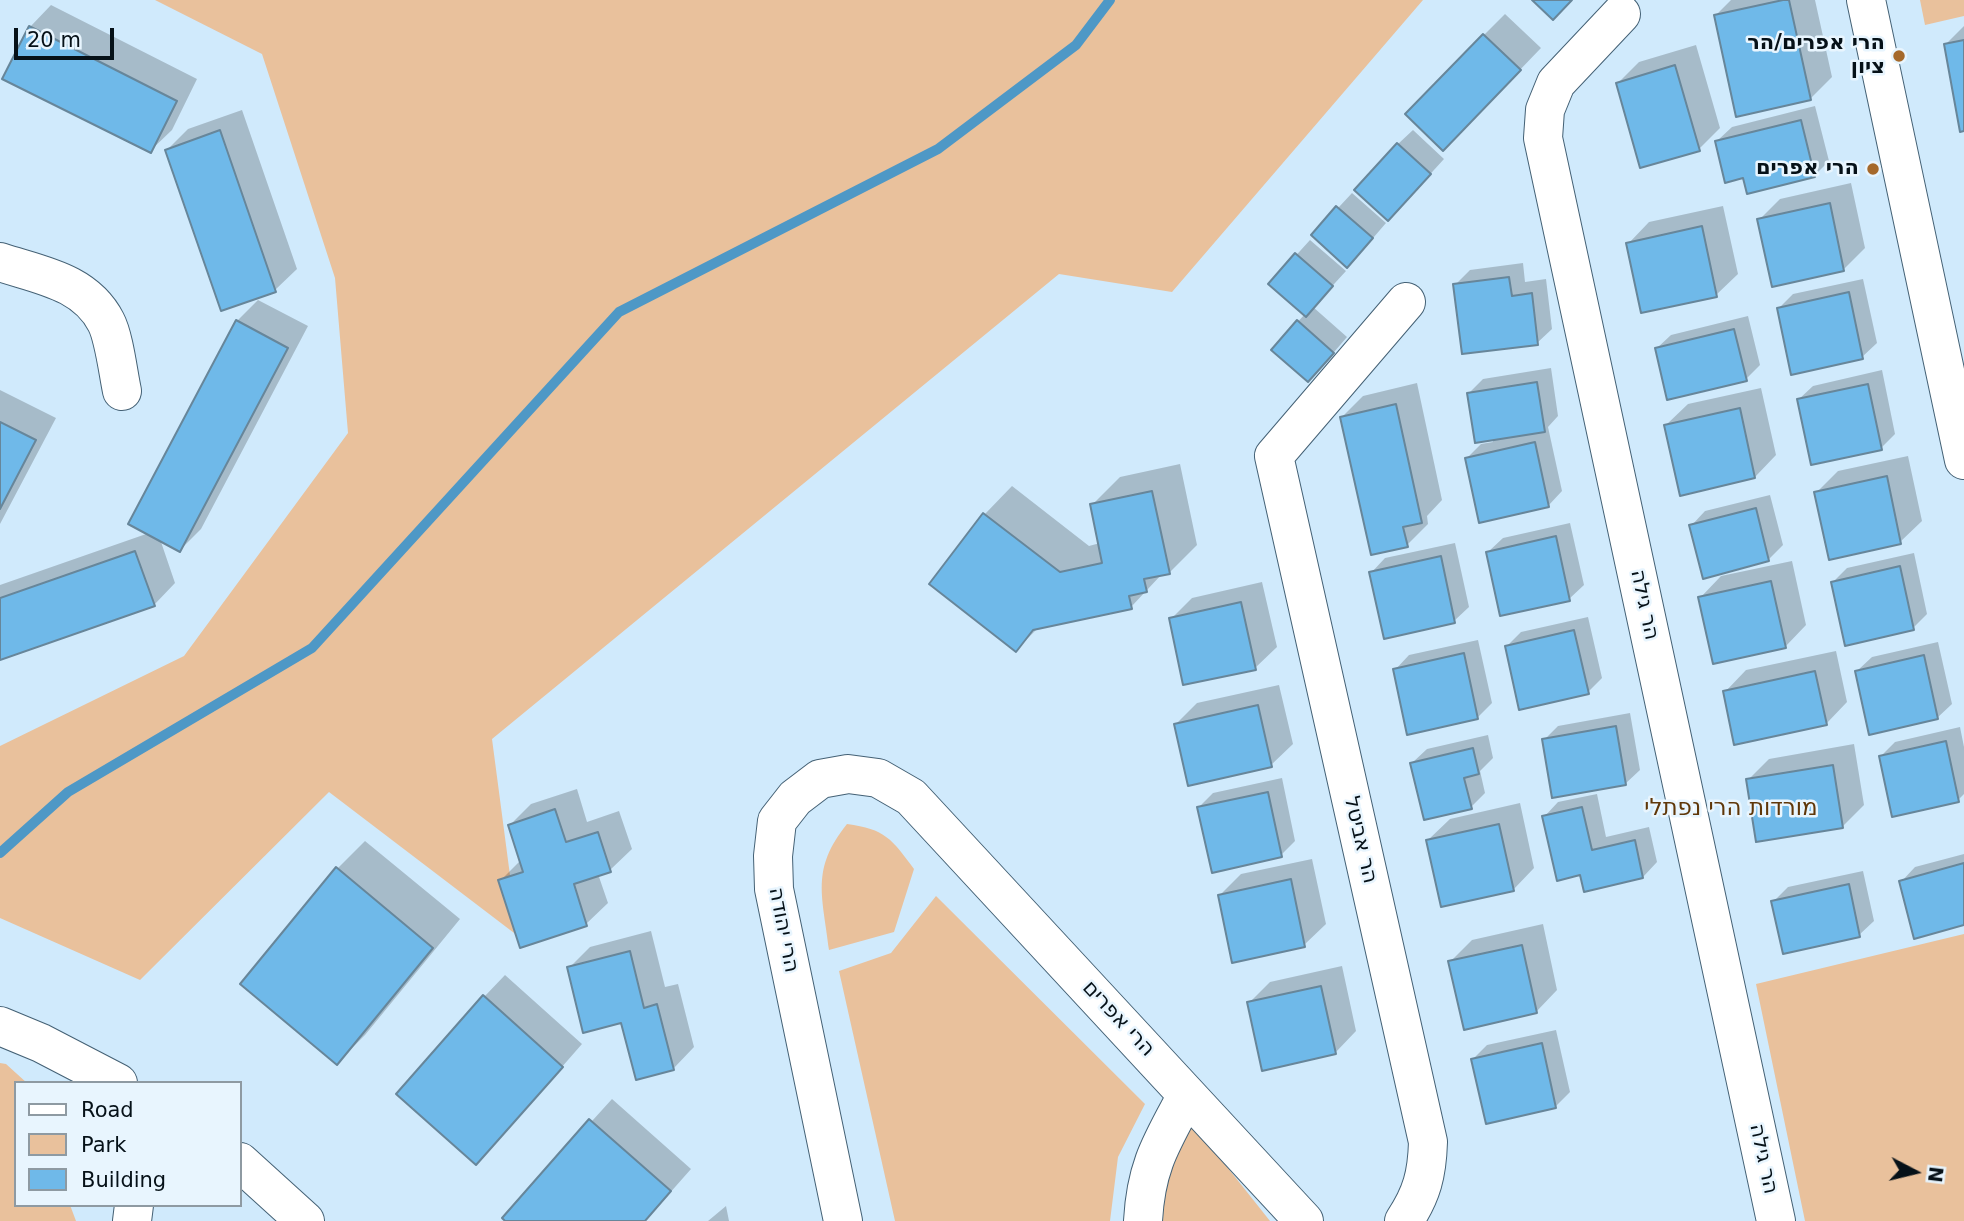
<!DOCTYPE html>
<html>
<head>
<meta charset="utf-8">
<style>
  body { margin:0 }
  #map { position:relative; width:1964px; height:1221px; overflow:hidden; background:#d0eafc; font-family:"DejaVu Sans",sans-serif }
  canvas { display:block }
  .legend { position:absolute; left:14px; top:1081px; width:228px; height:126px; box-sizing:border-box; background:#e8f5fe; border:2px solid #8e9aa2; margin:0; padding:9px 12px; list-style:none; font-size:21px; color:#061118 }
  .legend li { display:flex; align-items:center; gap:14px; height:35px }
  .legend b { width:35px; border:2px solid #8e9aa2 }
  .north { position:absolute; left:1880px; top:1137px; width:70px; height:70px; -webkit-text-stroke:5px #e8f5fe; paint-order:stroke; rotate:97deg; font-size:19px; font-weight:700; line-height:28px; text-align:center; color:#061118 }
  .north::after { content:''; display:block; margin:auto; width:24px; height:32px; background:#061118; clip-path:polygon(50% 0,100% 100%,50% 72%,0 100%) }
  .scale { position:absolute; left:14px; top:28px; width:100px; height:32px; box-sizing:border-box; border:4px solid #061118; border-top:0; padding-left:9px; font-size:21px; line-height:24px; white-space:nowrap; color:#061118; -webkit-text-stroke:5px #e8f5fe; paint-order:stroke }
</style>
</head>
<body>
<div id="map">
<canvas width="1964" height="1221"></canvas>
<ul class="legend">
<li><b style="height:9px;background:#fff"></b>Road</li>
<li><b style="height:19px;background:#e9c19c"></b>Park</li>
<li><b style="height:19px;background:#6fb9e9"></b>Building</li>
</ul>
<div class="north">N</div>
<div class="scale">20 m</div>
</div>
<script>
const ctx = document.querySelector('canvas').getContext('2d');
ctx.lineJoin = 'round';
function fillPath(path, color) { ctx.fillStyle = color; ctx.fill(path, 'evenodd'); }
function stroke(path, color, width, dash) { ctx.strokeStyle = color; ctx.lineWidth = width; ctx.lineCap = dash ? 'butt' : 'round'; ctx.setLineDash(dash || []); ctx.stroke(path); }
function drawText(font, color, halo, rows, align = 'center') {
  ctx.font = font + ' "DejaVu Sans",Heebo,sans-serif'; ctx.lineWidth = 5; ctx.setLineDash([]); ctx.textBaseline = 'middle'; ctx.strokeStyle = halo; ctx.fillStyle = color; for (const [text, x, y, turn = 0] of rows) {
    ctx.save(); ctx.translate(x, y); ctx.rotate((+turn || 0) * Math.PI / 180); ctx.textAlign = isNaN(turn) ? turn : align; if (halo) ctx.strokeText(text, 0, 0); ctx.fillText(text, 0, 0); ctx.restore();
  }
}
fillPath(new Path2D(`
  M155,0H1423L1172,292L1059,274L492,739L518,936L329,792L140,980L0,918V746L184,656L348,433L335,278L262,54Z
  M1920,0H1964V16L1925,25Z
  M847,824C885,829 892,839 914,869L894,932L829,950C823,896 810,870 847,824Z
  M936,896L1145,1104L1118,1157L1110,1221H895L839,971L891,953Z
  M1964,934V1221H1805L1756,984Z
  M0,1063L6,1064L27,1083H16V1205H70L76,1221H0Z
  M1189,1119L1270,1221H1163L1164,1182Z`), '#e9c19c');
fillPath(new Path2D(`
  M1731,0H1815L1832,77L1811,98L1716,15Z
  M51,5L197,79L172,130L150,151L30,27Z
  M1505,14L1541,48L1465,127L1484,35Z
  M1964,26V129L1945,45Z
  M1696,45L1720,128L1699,149L1618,83L1639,62Z
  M1815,106L1829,161L1815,175L1744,176L1717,141L1732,127Z
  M242,110L297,269L275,290L167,150L188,129Z
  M1413,130L1444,159L1402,205L1398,144Z
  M1851,183L1865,248L1844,269L1759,220L1780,199Z
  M1352,193L1386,223L1361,252L1313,235Z
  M1723,206L1738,274L1716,295L1628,244L1649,222Z
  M1310,240L1346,271L1313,307L1347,337L1322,366L1273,349L1305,314L1271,283Z
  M1523,263L1525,282L1546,279L1552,329L1537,343L1455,285L1470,270Z
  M1863,279L1877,343L1862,357L1779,308L1793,294Z
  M258,300L308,326L201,529L180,550L160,539L175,583L154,605L0,658V585L149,533L237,321Z
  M1748,316L1760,365L1746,379L1656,349L1671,335Z
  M1551,368L1558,416L1548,427L1562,491L1548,506L1467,458L1481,444L1493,442L1469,393L1483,379Z
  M1882,370L1895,434L1881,448L1798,400L1813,386Z
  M1417,383L1442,500L1427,516L1428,524L1407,545L1342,417L1363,396Z
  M1761,388L1776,455L1755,477L1666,425L1688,404Z
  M0,390L56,418L0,524Z
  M1908,456L1922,521L1900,542L1816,493L1838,471Z
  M1180,464L1197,545L1169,573L1162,574L1131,607L1038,628L1016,650L931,583L985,514L1012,486L1089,546L1100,543L1092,505L1120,477Z
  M1770,495L1783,545L1768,560L1691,526L1705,511Z
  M1570,523L1584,585L1569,599L1488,552L1503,538Z
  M1455,543L1469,607L1454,621L1371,573L1385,558Z
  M1914,553L1927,614L1913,628L1833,582L1847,568Z
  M1792,561L1806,625L1785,647L1700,598L1721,576Z
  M1262,582L1277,647L1255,668L1171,619L1192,598Z
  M1588,617L1602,678L1588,692L1507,646L1521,632Z
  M1478,640L1492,703L1477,718L1395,670L1409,655Z
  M1938,642L1952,704L1937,718L1857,671L1872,657Z
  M1836,651L1847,702L1826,724L1725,692L1746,670Z
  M1279,685L1293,744L1271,765L1176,724L1197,703Z
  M1630,713L1640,770L1625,784L1544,740L1558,726Z
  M1960,727L1964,747V794L1958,800L1881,756L1895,742Z
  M1488,735L1493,758L1480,771L1485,793L1471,807L1412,763L1427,749Z
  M1854,744L1864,805L1843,826L1748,780L1769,759Z
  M1282,778L1295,841L1281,855L1199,807L1213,793Z
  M577,789L587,822L619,811L632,849L610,870L598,874L608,903L586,924L500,881L521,860L510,825L531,804Z
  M1597,794L1606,837L1649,827L1657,862L1643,877L1582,873L1544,817L1558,802Z
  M1520,803L1534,868L1513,890L1428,840L1450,819Z
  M365,841L460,919L365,1035L337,1063V869Z
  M1964,854V923L1901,882L1915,867Z
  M1312,859L1326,924L1304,945L1220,895L1241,874Z
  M1863,871L1874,921L1859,935L1773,902L1788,887Z
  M1543,924L1557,990L1536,1012L1450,962L1472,940Z
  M651,931L665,987L678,984L694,1047L673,1069L569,968L590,947Z
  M1342,966L1356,1031L1335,1053L1249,1003L1270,982Z
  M505,975L582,1044L497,1141L484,997Z
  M1556,1030L1570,1092L1555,1107L1473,1059L1487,1045Z
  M612,1099L691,1169L645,1221H508L504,1218Z
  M726,1206L729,1221H708Z`), '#0003');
stroke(new Path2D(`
  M0,853L68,792L312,648L619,312L938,149L1076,45L1110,0`), '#4e98c6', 10);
const building = new Path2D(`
  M1532,0H1572L1553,20Z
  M1783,0H1789L1811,100L1736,117L1714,15Z
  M29,26L177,101L151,153L2,79Z
  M1483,34L1521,70L1443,151L1405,114Z
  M1964,40V131L1960,132L1944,44Z
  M1675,65L1700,151L1640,168L1616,83Z
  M1801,120L1815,177L1747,194L1743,178L1725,183L1715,141Z
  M220,130L276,292L221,311L165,150Z
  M1397,143L1431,174L1388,221L1354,190Z
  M1830,203L1844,271L1772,287L1757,219Z
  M1336,206L1373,238L1347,268L1311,235Z
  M1702,226L1717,297L1641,313L1626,243Z
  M1295,253L1333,286L1306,317L1268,284Z
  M1509,277L1512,296L1532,293L1538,345L1462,354L1453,284Z
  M1849,292L1863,359L1791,375L1777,308Z
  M236,320L288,348L180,552L128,524Z
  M1297,320L1334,353L1308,382L1271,350Z
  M1734,329L1747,381L1667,400L1655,348Z
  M1537,382L1545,432L1475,443L1467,393Z
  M1868,384L1882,450L1811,465L1797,399Z
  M1396,404L1422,523L1403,527L1408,547L1371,555L1340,417Z
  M1740,408L1755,478L1680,496L1664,425Z
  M0,422L36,440L0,509Z
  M1535,442L1549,507L1479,523L1465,458Z
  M1887,476L1901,544L1829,560L1814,492Z
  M1152,491L1170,574L1144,579L1147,592L1129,596L1132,609L1033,630L1016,652L929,584L983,513L1060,572L1102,563L1090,504Z
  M1756,508L1769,561L1703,579L1689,525Z
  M1556,536L1570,601L1500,616L1486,552Z
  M135,551L155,606L0,660V598Z
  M1441,556L1455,623L1384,639L1369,572Z
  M1900,566L1914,630L1845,646L1831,582Z
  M1771,581L1786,648L1713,664L1698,597Z
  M1241,602L1256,670L1183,685L1169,618Z
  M1574,630L1589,694L1519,710L1505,646Z
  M1464,653L1478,719L1407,735L1393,669Z
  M1924,655L1938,719L1869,735L1855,671Z
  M1815,671L1827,725L1734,745L1723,691Z
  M1258,705L1272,767L1188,786L1174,724Z
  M1616,726L1626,785L1552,798L1542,739Z
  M1946,741L1959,802L1892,817L1879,756Z
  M1473,748L1479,774L1464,778L1472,809L1424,820L1410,763Z
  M1833,765L1843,828L1756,842L1746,779Z
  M1268,792L1282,857L1212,873L1197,807Z
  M1582,807L1592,850L1635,840L1643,878L1584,892L1580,875L1557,881L1542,816Z
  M555,809L566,842L598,832L611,872L574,884L587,926L520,948L498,880L523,872L508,825Z
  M1499,824L1514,891L1441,907L1426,840Z
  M1964,863V925L1914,939L1899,881Z
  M336,867L433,948L337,1065L240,984Z
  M1291,879L1305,947L1232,963L1218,895Z
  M1849,884L1860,937L1783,954L1771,901Z
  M1522,945L1537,1013L1464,1030L1448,961Z
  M630,951L644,1008L657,1004L674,1070L636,1080L621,1023L583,1033L567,967Z
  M1321,986L1336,1054L1262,1071L1247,1002Z
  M483,995L563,1067L476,1165L396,1094Z
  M1542,1043L1556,1108L1486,1124L1471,1059Z
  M589,1119L671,1191L645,1221H505L502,1218Z`);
fillPath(building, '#6fb9e9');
stroke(building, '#67869a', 2);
const minor = new Path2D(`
  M1866,0L1964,460
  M1621,14L1556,83L1545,110L1543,138L1776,1221
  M0,262C39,275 85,281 106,322C114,337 118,372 122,391
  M0,1026L41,1043L118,1083
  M240,1162L305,1221
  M132,1221L134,1205
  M843,1221L774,889L773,856L777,821L795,798L820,779L848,774L878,778L911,797L1304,1221
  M1143,1221C1146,1165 1162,1142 1187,1095
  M1404,1221C1422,1194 1427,1174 1428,1142L1274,456L1406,302`);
stroke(minor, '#446175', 40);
stroke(minor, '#fff', 38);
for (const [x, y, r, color] of [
  [1899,56,7,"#a5692b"],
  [1873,169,7,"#a5692b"]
]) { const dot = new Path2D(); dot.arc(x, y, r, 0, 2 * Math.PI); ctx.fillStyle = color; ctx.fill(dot); stroke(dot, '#e8f5fe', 2.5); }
drawText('bold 21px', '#061118', '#e8f5fe', [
  ["הרי אפרים/הר",1885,44],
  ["ציון",1885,68],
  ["הרי אפרים",1859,169]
], 'right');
drawText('21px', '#061118', '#e8f5fe', [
  ["הר גילה",1644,605,78],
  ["הר אביטל",1360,840,77],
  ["הרי יהודה",783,930,79],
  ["הרי אפרים",1118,1019,47],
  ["הר גילה",1763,1159,78]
]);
drawText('23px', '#5f3709', '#e8f5fe', [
  ["מורדות הרי נפתלי",1731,809]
]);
</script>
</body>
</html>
